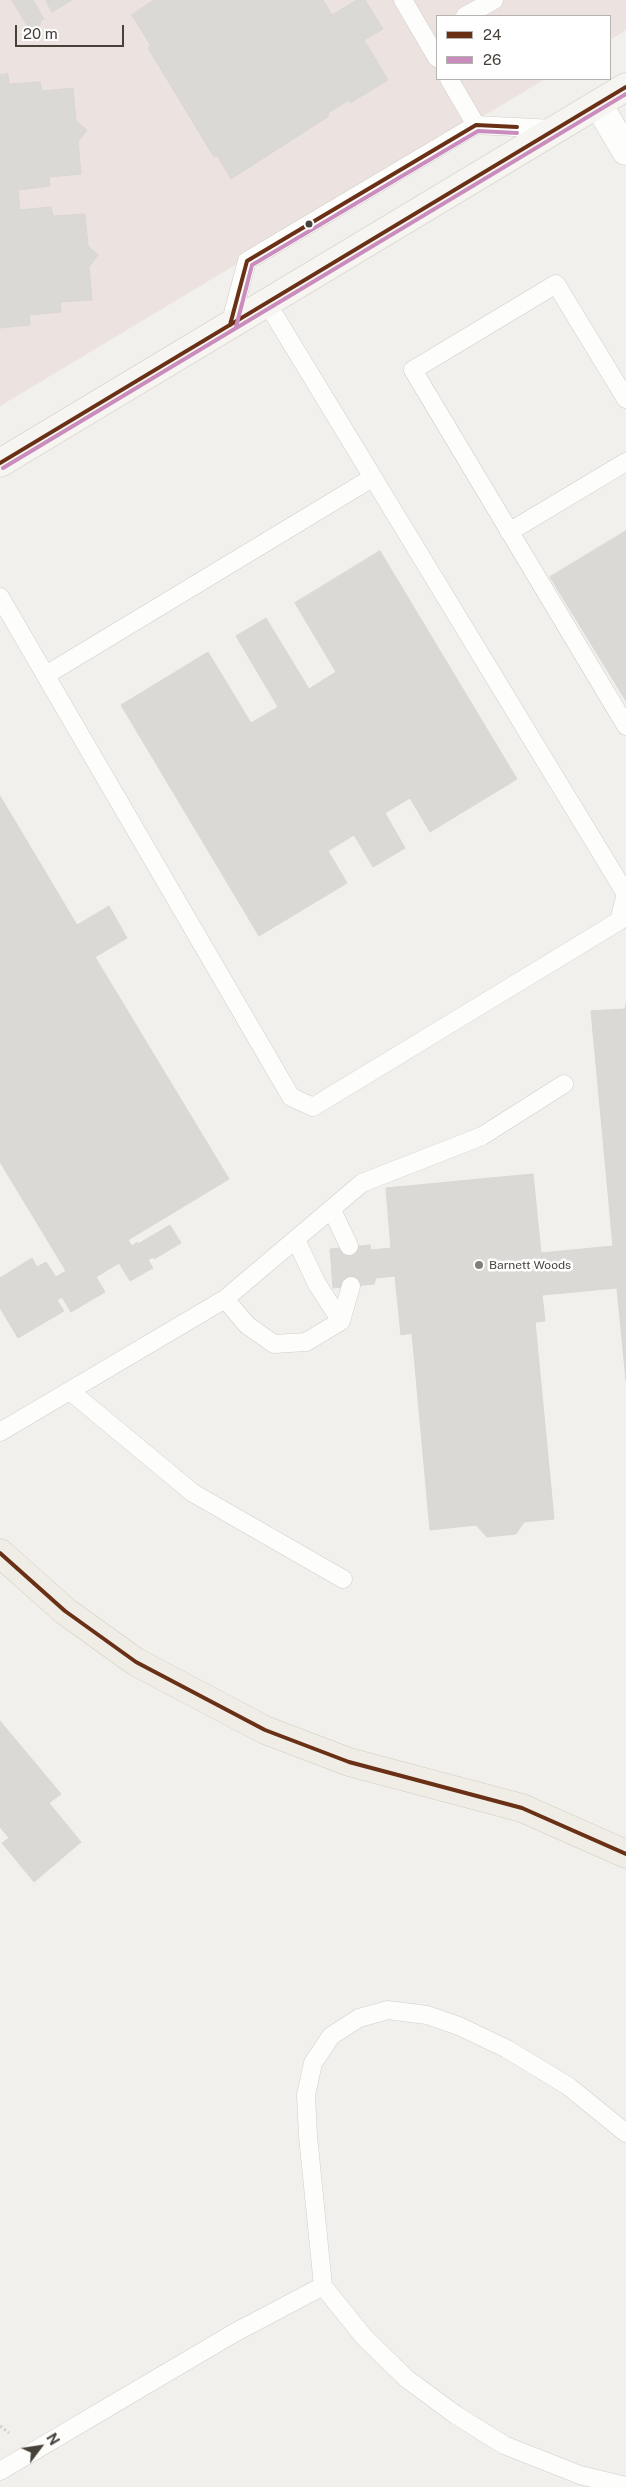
<!DOCTYPE html>
<html>
<head>
<meta charset="utf-8">
<style>
  body { margin:0 }
  #map { position:relative; width:626px; height:2487px; overflow:hidden; background:#f2f0ed; font-family:"Public Sans",sans-serif }
  canvas { display:block }
  .legend { position:absolute; left:436px; top:15px; width:175px; height:65px; box-sizing:border-box; background:#fff; border:1px solid #b5b3b0; margin:0; padding:6px 9px; list-style:none; font-size:15px; color:#474239 }
  .legend li { display:flex; align-items:center; gap:10px; height:25px }
  .legend b { width:25px; border:1px solid #b5b3b0 }
  .north { position:absolute; left:15px; top:2422px; width:50px; height:50px; -webkit-text-stroke:4px #fff; paint-order:stroke; rotate:59deg; font-size:14px; font-weight:700; line-height:20px; text-align:center; color:#474239 }
  .north::after { content:''; display:block; margin:auto; width:18px; height:22px; background:#474239; clip-path:polygon(50% 0,100% 100%,50% 72%,0 100%) }
  .scale { position:absolute; left:15px; top:25px; width:109px; height:22px; box-sizing:border-box; border:2px solid #474239; border-top:0; padding-left:6px; font-size:15px; line-height:18px; white-space:nowrap; color:#474239; -webkit-text-stroke:4px #fff; paint-order:stroke }
</style>
</head>
<body>
<div id="map">
<canvas width="626" height="2487"></canvas>
<ul class="legend">
<li><b style="height:6px;background:#693016"></b>24</li>
<li><b style="height:6px;background:#ca8cbd"></b>26</li>
</ul>
<div class="north">N</div>
<div class="scale">20 m</div>
</div>
<script>
const ctx = document.querySelector('canvas').getContext('2d');
ctx.lineJoin = 'round';
function fillPath(path, color) { ctx.fillStyle = color; ctx.fill(path, 'evenodd'); }
function stroke(path, color, width, dash) { ctx.strokeStyle = color; ctx.lineWidth = width; ctx.lineCap = dash ? 'butt' : 'round'; ctx.setLineDash(dash || []); ctx.stroke(path); }
function drawText(font, color, halo, rows, align = 'center') {
  ctx.font = font + ' "Public Sans",sans-serif'; ctx.lineWidth = 5; ctx.setLineDash([]); ctx.textBaseline = 'middle'; ctx.strokeStyle = halo; ctx.fillStyle = color; for (const [text, x, y, turn = 0] of rows) {
    ctx.save(); ctx.translate(x, y); ctx.rotate((+turn || 0) * Math.PI / 180); ctx.textAlign = isNaN(turn) ? turn : align; if (halo) ctx.strokeText(text, 0, 0); ctx.fillText(text, 0, 0); ctx.restore();
  }
}
fillPath(new Path2D(`
  M0,0H626V30L610,40V16H437V79H545L0,406Z`), '#ece2df');
const building = new Path2D(`
  M12,0H33L44,19L41,20L39,29L29,28Z
  M46,0H72L52,12Z
  M154,0H323L332,15L357,0H365L383,29L364,40L388,80L350,103L349,100L328,113L329,116L231,179L217,155L214,157L148,48L151,46L132,15Z
  M8,74L9,84L40,82L42,91L73,88L76,121L87,130L78,142L81,174L49,177L50,186L18,190L20,210L51,207L53,216L85,214L88,246L98,255L89,267L92,300L60,302L61,312L29,315L30,325L0,328V75Z
  M626,531V701L550,577Z
  M380,551L517,779L430,832L410,798L385,813L405,848L373,867L354,835L328,851L347,883L259,936L121,705L208,652L251,723L278,707L236,636L266,618L309,689L336,672L295,603Z
  M0,796L77,925L109,906L127,938L95,957L229,1179L128,1240L132,1246L137,1242L138,1244L170,1225L181,1243L154,1259L153,1257L148,1260L153,1268L130,1281L119,1263L96,1277L105,1292L71,1312L62,1297L57,1300L64,1311L18,1338L0,1308V1278L32,1258L37,1267L46,1262L56,1277L66,1271L0,1162Z
  M626,1004V1380L617,1288L542,1295L545,1321L535,1322L554,1519L524,1522L516,1534L487,1537L476,1525L430,1530L412,1333L401,1335L395,1276L376,1278L374,1284L333,1288L330,1249L370,1245L371,1250L391,1248L386,1188L533,1174L541,1253L613,1246L591,1011L625,1009Z
  M0,1721L61,1794L49,1803L81,1842L34,1882L2,1843L9,1838L0,1827Z`);
fillPath(building, '#dbd9d5');
stroke(building, '#dad7d3', 1);
const lane = new Path2D(`
  M403,0L437,58
  M465,16L494,0
  M449,79L476,125
  M230,325L247,261L476,125L554,129
  M626,399L556,284L413,370L626,726
  M509,532L626,462
  M0,597L291,1097L313,1107L619,921L626,894L267,303
  M46,675L372,478
  M332,1210L349,1246
  M296,1240L317,1284L341,1321
  M225,1299L247,1325L274,1344L306,1342L341,1321L351,1286
  M70,1391L193,1493L343,1579
  M0,1432L225,1299L362,1183L482,1136L564,1084
  M626,2133L568,2086L507,2049L459,2026L427,2015L388,2010L359,2018L331,2036L313,2063L306,2095L308,2136L323,2286L364,2337L407,2379L456,2415L504,2445L580,2475L626,2486
  M0,2471L234,2333L323,2286`);
const street = new Path2D(`
  M598,104L626,151`);
const secondary = new Path2D(`
  M0,463L626,87`);
const primary = new Path2D(`
  M0,1553L65,1611L136,1662L265,1730L349,1762L522,1808L626,1854`);
stroke(lane, '#d0ceca', 19);
stroke(street, '#d0ceca', 29);
stroke(secondary, '#d0cdc4', 29);
stroke(primary, '#d2ccbc', 29);
stroke(new Path2D(`
  M0,2426L9,2433`), '#d2d0cb', 3, [2.5, 2.5]);
stroke(lane, '#fdfdfc', 18);
stroke(street, '#fdfdfc', 28);
stroke(secondary, '#f6f5f1', 28);
stroke(primary, '#f0ede6', 28);
stroke(new Path2D(`
  M230,325L247,261L476,125L517,127
  M0,463L626,87
  M0,1553L65,1611L136,1662L265,1730L349,1762L522,1808L626,1854`), '#693016', 4);
stroke(new Path2D(`
  M236,327L252,265L478,131L517,133
  M3,468L626,94`), '#ca8cbd', 4);
for (const [x, y, r, color] of [
  [309,224,4.5,"#474239"],
  [479,1265,5,"#837f78"]
]) { const dot = new Path2D(); dot.arc(x, y, r, 0, 2 * Math.PI); ctx.fillStyle = color; ctx.fill(dot); stroke(dot, '#fff', 2); }
drawText('12px', '#474239', '#fff', [
  ["Barnett Woods",489,1265]
], 'left');
</script>
</body>
</html>
